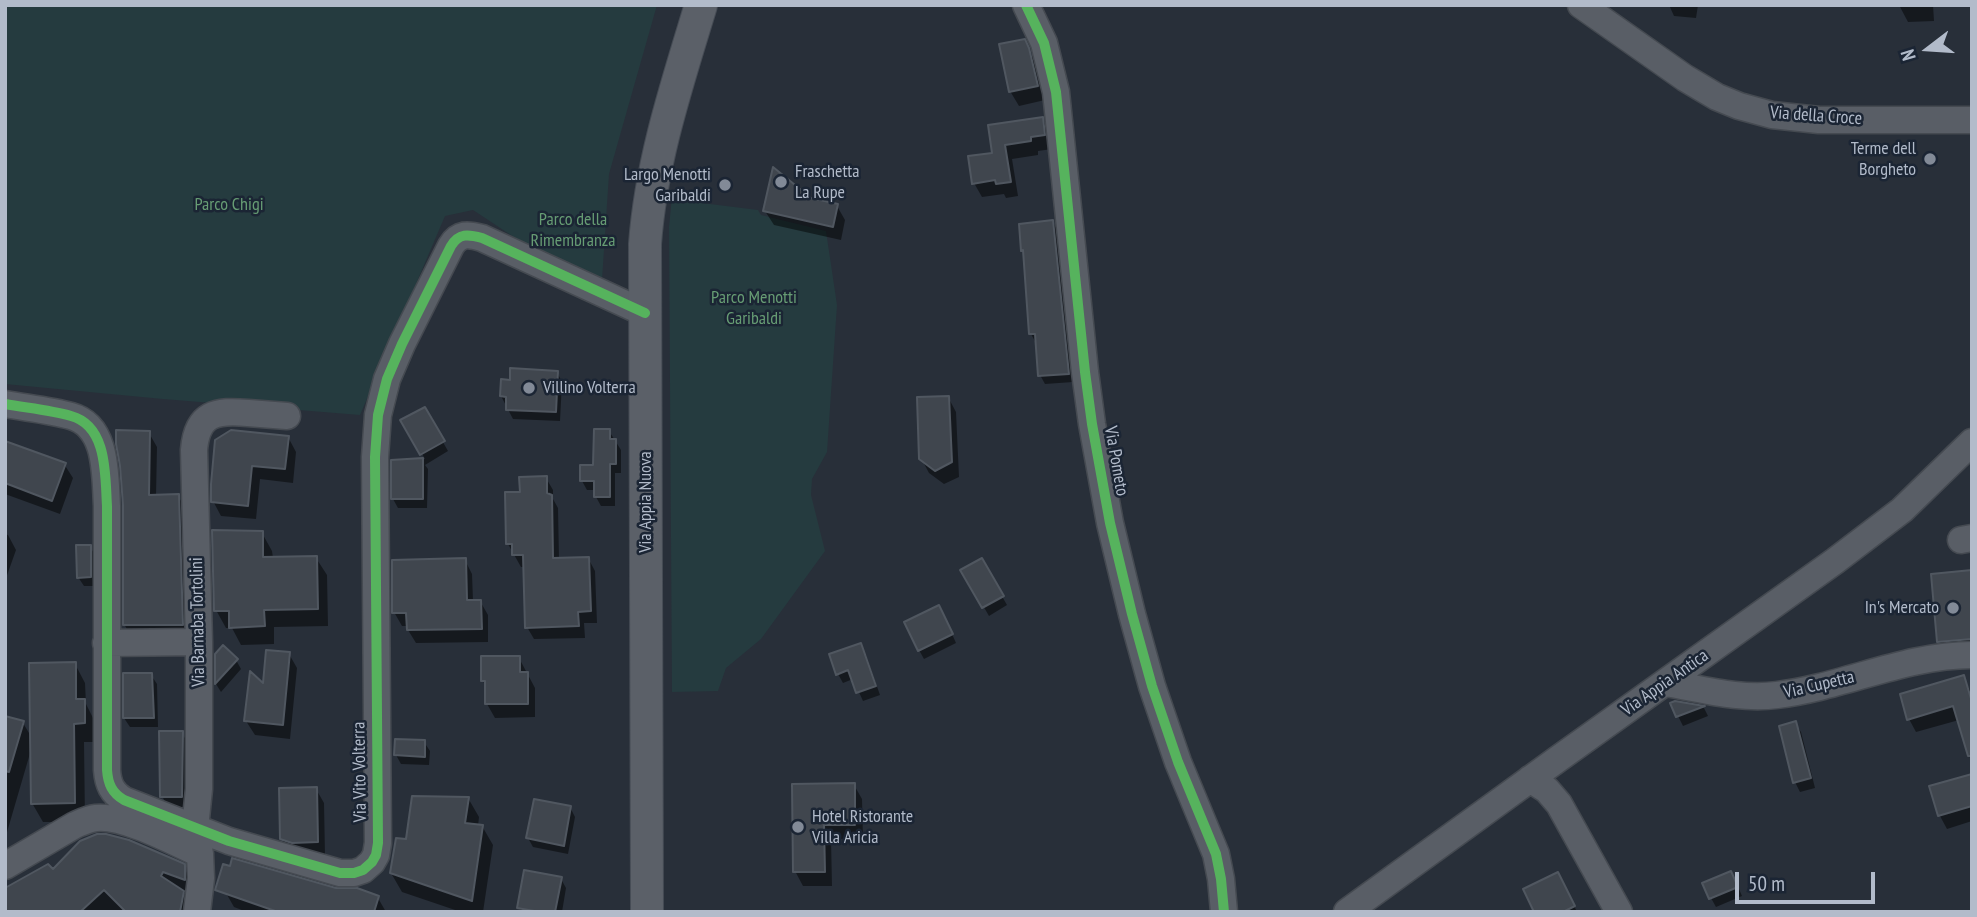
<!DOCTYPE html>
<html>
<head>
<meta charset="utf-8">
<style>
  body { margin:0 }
  #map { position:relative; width:1977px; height:917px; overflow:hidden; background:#282f39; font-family:"PT Sans Narrow",sans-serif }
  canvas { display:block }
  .frame { position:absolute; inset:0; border:7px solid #b2bbca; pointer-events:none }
  .north { position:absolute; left:1893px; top:14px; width:70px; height:70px; -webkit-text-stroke:5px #1b2534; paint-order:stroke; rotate:253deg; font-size:19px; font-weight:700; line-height:28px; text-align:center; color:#b2bbca }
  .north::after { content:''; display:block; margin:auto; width:24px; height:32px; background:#b2bbca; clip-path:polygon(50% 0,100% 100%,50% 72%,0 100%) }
  .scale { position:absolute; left:1735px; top:872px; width:140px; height:32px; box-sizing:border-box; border:4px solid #b2bbca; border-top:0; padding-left:9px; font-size:21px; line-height:24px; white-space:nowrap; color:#b2bbca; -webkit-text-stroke:5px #1b2534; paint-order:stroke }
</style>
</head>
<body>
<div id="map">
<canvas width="1977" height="917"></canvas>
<div class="frame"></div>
<div class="north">N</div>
<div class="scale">50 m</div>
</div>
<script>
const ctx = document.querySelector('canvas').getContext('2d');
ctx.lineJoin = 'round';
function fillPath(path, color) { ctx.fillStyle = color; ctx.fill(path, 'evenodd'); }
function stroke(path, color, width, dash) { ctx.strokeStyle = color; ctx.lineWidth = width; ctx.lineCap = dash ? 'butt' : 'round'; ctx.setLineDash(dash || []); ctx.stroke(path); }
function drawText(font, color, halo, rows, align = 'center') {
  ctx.font = font + ' "PT Sans Narrow",sans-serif'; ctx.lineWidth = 5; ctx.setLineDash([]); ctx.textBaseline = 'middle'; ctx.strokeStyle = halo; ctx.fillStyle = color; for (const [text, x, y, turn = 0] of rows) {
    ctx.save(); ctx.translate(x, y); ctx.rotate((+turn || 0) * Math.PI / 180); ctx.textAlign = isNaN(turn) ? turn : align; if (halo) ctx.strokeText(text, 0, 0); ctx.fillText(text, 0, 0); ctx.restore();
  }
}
fillPath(new Path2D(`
  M5,5H657L609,174L602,280L535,251L473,210L445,216L360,415L163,399L5,384Z
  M672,197L686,201L758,210L761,215L826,231L837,305L827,452L812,479L811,495L825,551L761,639L726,668L718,691L672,692L669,227Z`), '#253b3f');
fillPath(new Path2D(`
  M1669,5H1698L1696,18L1674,16Z
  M1899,5H1933L1934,21L1908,22Z
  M1024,41L1036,64L1045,100L1019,106L1010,91Z
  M1042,119L1050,133L1052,149L1038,151V155L1012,159L1018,196L1006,198L1004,194L982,197L974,183L994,154L990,127Z
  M810,200L837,206L845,220L841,240L774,225L765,211Z
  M1053,222L1058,232L1073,382L1045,384L1040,375L1036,343L1031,334Z
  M557,372L562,382L560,421L513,419L501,396L511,381Z
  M948,397L956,412L959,477L944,484L929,473L921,458Z
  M424,409L448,451L425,465L428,469L427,508H398L393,499V461L425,459L403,421Z
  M609,431L621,450V473H615V506H601L596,497V490H587L582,481L595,466Z
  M149,433L157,447L156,496H178L186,509L189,638H132L124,624Z
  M288,437L296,452L293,483L260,479L256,519L221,516L213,501L212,484Z
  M5,442L64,464L73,478L60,514L5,494Z
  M546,478L553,490V499L558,508L559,559L588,558L595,571L597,623H584L585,638L534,639L527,627L525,567H521L508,544L522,493Z
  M262,533L272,551L273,558H316L327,575L328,626L274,627V644L241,645L232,628H226L216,610Z
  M5,534L8,535L16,550L5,581Z
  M90,547L96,556V586H84L78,577Z
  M465,560L472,574L473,601H480L488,615V642L416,643L408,630V626H402L394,612Z
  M981,560L1007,605L989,616L963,571Z
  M1972,572V654L1947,656L1939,641Z
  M944,616L956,643L924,659L919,650Z
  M860,646L866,655L880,695L863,701L853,679L843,683L838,674Z
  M289,654L297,668L290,739L255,735L246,721L265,687Z
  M216,655L236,660L241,669L221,692L216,684Z
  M519,658L535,688V717L495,718L487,704V689L483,681Z
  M75,664L85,683L86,704L94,720V742H84L85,822H43L32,803L31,750L5,839V718L23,723L32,738Z
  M151,675L157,684L158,727H130L124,718Z
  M1963,677L1972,694V765L1959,720L1916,732L1909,719Z
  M1675,703L1704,708L1708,716L1683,726L1672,704Z
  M1795,723L1801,732L1815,788L1800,792L1795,782L1781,727Z
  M182,733L190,747V810L170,811L162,796Z
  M424,742L430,751L429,765L401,764L396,755Z
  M1972,776V821L1947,829L1940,816L1932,788Z
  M854,785L862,799L863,839H831L832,886H803L795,871L794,786Z
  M316,789L324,803L325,856L290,853L282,839Z
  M468,798L479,817L478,826H482L493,845L483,912H461L402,892L391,873L408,841Z
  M570,807L575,817L568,854L533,847L528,838Z
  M183,866L193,883V896L182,892L192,909V912H6L53,871Z
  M561,879L566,888L562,912H522L519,907Z
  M1736,882L1742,896L1716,907L1711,898Z
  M1563,883L1577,912H1536Z
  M335,890L378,898L386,912H247L234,907L226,893Z`), '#0007');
const building = new Path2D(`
  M1025,39L1029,48L1038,86L1009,92L999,44Z
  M1043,117L1045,135L1031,137V141L1005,145L1011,182L996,184L995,180L972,184L968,156L992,153L988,125Z
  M773,167L811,198L838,204L833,227L763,211Z
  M1053,220L1069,374L1038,376L1035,334H1029L1023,250L1021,251L1019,224Z
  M510,368L558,371L556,412L506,410V397L500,396L501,379L510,380Z
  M949,396L952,462L935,471L919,459L917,397Z
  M425,407L445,441L420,455L400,420Z
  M594,429H610V439H616V464H610V497H594V481H580V465H593Z
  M116,430L150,431L149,495L179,494L183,625H123V505L120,466L116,444Z
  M231,430L289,436L285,469L252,466L248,506L211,502V484L215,440Z
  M5,441L66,463L52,501L5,483Z
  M423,458V499H391V460Z
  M547,476V493L552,495L553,558L589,557L591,611L578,612L579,626L525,628L523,555H512V544H506L505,492H520L519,477Z
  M212,530L263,531V557L317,556L318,609L264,610L265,626L229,628V611H214Z
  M76,545H91V577L77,578Z
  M466,558L467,600H481L482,629L407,630L406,613H392V560Z
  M982,558L1004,596L982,608L960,570Z
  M1972,570V639L1937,642L1931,574Z
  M939,605L953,634L918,651L904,622Z
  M861,643L876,686L856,693L848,670L836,675L829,654Z
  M223,645L238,659L215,684V654Z
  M266,650L290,652L283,725L244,721L250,671L263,683Z
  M481,656H520V672H528V704H485V681H481Z
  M76,662V699H85V723L74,724L75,803L31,804L29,663Z
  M123,673H152L154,718H123Z
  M1964,675L1972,702V756H1968L1953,706L1907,720L1900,694Z
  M1675,701L1704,706H1705L1676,717L1670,703Z
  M5,716L24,721L9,772L5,771Z
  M1796,721L1811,778L1793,783L1779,726Z
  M159,731H183L182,797H160Z
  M395,739L425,740V757L394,755Z
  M1972,774V806L1938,816L1929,786Z
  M855,783V825H824L825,872H793L792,784Z
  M317,787L318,842L292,843L280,839L279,788Z
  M412,796L469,797L465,823L483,825L472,901L390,873L396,838L406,839Z
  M534,799L571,806L564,846L526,838Z
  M97,834H106L129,840L185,864V880L163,872L161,876L184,891L180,912H126L104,890L80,912H5V888L48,864L53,869L80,841Z
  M232,858L336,888H357L379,896L374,912H278L215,890L223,864L230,866Z
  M524,870L562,877L555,912H540L517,908Z
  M1731,871L1738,887L1709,899L1702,883Z
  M1558,872L1575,906L1563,912H1534L1523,889Z`);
fillPath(building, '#40464e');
stroke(building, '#505760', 2);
const minor = new Path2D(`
  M1026,5L1044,43L1056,92L1085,372L1092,424L1110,523L1132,614L1152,686L1178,762L1216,854L1221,879L1224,912
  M1581,5L1685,78L1717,97L1739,106L1772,115L1819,120H1972
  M5,404C27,408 50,410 71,416C108,426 105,476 107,506V770C108,784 112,793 124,800L229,841L340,873H354L363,870L372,862L376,855L378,843L375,457L378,415L387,379L402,344L451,246C459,233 468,234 482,238L645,313
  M1961,540L1972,538
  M106,643L199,642
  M1665,683C1702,689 1740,700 1777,695C1843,687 1905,655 1972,655
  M1530,779L1547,790L1559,804L1619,912
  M5,866L75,825C82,822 88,819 96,818C124,815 174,842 200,854
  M197,912L201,878L200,854L195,828L199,789V642L194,450C197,413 216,410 248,413C261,414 274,415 287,416
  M1347,912L1558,759L1835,561L1902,510L1972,442`);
const major = new Path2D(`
  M647,912L645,244C651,162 677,84 701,5`);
stroke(minor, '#454a51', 29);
stroke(major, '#464c55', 34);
stroke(minor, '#595e66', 26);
stroke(major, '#5b6068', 32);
stroke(new Path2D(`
  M1026,5L1044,43L1056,92L1085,372L1092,424L1110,523L1132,614L1152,686L1178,762L1216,854L1221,879L1224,912
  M5,404C27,408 50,410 71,416C108,426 105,476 107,506V770C108,784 112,793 124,800L229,841L340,873H354L363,870L372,862L376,855L378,843L375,457L378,415L387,379L402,344L451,246C459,233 468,234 482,238L645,313`), '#56b35d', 10);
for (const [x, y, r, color] of [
  [1930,159,7,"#828a97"],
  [781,182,7,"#828a97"],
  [725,185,7,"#828a97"],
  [529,388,7,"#828a97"],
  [1953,608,7,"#828a97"],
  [798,827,7,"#828a97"]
]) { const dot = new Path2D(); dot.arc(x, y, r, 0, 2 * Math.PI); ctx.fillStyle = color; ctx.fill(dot); stroke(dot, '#1b2534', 2.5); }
drawText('18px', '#b2bbca', '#1b2534', [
  ["Via della Croce",1816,116,4],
  ["Via Pometo",1116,461,80],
  ["Via Appia Nuova",646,502,-90],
  ["Via Barnaba Tortolini",198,622,-91],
  ["Via Appia Antica",1665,683,-35],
  ["Via Cupetta",1819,685,-13],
  ["Via Vito Volterra",360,772,-91]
]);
drawText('18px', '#b2bbca', '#1b2534', [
  ["Terme dell",1916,149],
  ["Borgheto",1916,170],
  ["Fraschetta",795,172,"left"],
  ["La Rupe",795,193,"left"],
  ["Largo Menotti",711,175],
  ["Garibaldi",711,196],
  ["Villino Volterra",543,388,"left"],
  ["In's Mercato",1939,608],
  ["Hotel Ristorante",812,817,"left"],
  ["Villa Aricia",812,838,"left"]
], 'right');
drawText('18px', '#679d74', '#1b2534', [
  ["Parco Chigi",229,205],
  ["Parco della",573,220],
  ["Rimembranza",573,241],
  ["Parco Menotti",754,298],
  ["Garibaldi",754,319]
]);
</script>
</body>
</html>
